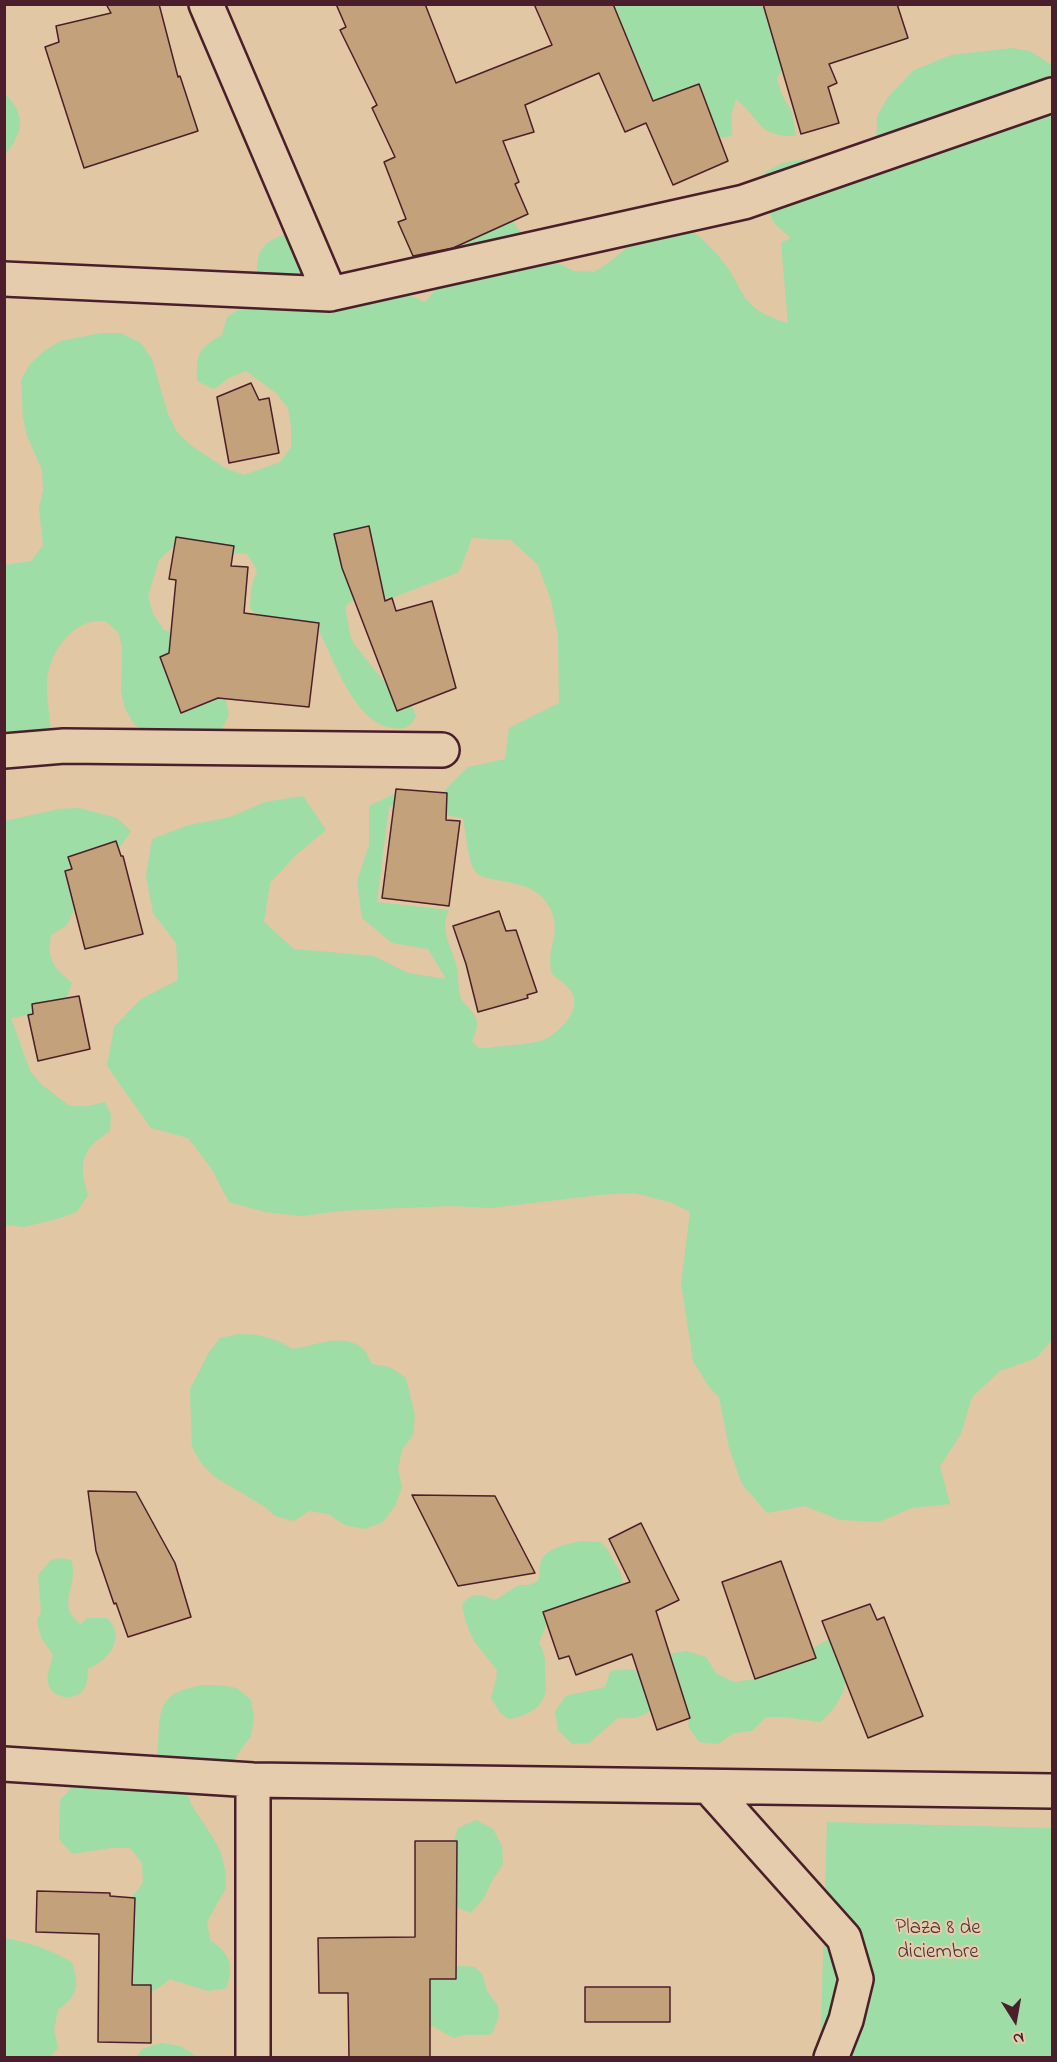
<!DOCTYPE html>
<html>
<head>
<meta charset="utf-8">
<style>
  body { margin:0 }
  #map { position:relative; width:1057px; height:2062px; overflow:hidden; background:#e1c7a4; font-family:"Indie Flower",sans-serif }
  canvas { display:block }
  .frame { position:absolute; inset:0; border:6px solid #4a1f2b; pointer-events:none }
  .north { position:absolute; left:985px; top:1990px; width:60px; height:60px; -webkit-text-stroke:4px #e4ccac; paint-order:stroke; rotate:169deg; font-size:16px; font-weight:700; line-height:24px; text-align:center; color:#4a1f2b }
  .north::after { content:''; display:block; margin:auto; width:21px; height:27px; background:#4a1f2b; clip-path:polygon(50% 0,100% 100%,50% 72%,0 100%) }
</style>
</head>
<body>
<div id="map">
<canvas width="1057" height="2062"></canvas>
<div class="frame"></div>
<div class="north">N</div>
</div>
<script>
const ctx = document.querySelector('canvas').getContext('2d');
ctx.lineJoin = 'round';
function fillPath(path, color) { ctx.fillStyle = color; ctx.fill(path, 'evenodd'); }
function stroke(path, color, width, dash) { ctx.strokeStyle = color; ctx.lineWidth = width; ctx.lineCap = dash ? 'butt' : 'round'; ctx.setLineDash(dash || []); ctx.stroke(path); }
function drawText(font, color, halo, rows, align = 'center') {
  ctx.font = font + ' "Indie Flower",sans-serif'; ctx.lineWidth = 4.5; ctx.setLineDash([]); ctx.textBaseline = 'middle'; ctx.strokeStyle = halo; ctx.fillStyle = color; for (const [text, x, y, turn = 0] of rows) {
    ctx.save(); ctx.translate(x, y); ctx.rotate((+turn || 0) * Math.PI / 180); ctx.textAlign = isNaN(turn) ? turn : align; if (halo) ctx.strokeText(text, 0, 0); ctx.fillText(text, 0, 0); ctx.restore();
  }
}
fillPath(new Path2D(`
  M754,4L768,9L788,62L777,78L782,95L792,112L796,136C757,137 762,120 736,99L731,116L732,136L714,139L652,105L615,42L621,24L611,5Z
  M1011,48L1030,51L1052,65V1340L1036,1358L1000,1371L972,1397L961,1434L940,1466L950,1504L912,1508L879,1522L840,1520L805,1506L767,1513L742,1484L729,1448L719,1397L709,1387L693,1361L681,1283L690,1212L672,1203L635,1193L599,1195L491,1208L453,1206L377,1209L339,1211L302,1216L265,1212L229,1202L211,1168L188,1138L151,1128L107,1066L114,1027L141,999L178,980L176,943L153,913L146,876L152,839L189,825L230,817L265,802L303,796L326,830L296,855L270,883L264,922L294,949L374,956L408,973L446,979L428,949L392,943L362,918L357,881L369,845V806L404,789L441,794L468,767L505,759L509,728L559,703L558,637L551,600L538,565L511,540L472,538L459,572L392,598L352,601L345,606L350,635L354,644L390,689L413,708L416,717C410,727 405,730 393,728C354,724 333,656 317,627L262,622L250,608L251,589L257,570L247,554L173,547L159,560L148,596L153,614L164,630L183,637L225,697L229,715L220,732L150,735L135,725L125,709L121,691L122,652L119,633L105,621C99,621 92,621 87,623C64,632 48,659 47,682C46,701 51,719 51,738L5,752V565L31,561L43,545L39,508L43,490L42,470L27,436L23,418L21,380L30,364L44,351L61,341L101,333H121L141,343L152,359L168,414L177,432L192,446L225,468L244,475L280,462L291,447V428L288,408L276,393L246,371L229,378L214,389L197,381C196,354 198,348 222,335L227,317L260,296C255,260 252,243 292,232L336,280L407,294L425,302C443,282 454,261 460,235L494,219L513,222L537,253L574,271L594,272L611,261L626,248L678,221C700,235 721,255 734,278C740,289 744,299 755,308C763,315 778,319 788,324L781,243L791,238L775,224L757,190L765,172L783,163L803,159L823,161L876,149L877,117L887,98L914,70L951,55ZM389,806L463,818C466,832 467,855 473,868C482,888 534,872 551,910C562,935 545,948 552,974C559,980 568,985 572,993C582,1009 559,1034 543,1040C529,1045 503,1045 488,1048H479L472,1042C474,1036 477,1029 477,1024C477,1013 467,1008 462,1000C457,991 459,978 457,968C453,948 438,930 449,910L377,902Z
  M5,94C26,114 24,133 5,154Z
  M79,808L117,818L131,831L120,847L103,855L84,859L65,871L75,908L67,925L51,935C47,960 53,967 72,983L66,1000L28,1015L11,1018L30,1071L42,1085L70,1106H87L105,1102L111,1115L110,1131C81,1150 78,1162 88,1195L77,1212L60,1218L24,1227L6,1225L4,1224V821L59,809Z
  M239,1334C261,1334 275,1338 293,1349C314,1346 344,1332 362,1348C367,1351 369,1360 372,1364L390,1367L406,1378L415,1416L413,1435L402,1450L398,1469L402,1487L395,1506L383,1522L365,1529L345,1525L328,1514L309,1511L294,1521L275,1516L265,1507L215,1477L201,1463L192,1447L190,1389L208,1354L220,1338Z
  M581,1541L600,1542L608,1550L621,1574L623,1584L621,1594L553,1609L539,1643C546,1655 545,1661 545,1674C545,1677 546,1681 546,1684C547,1706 528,1716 509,1719L501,1714L491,1698L496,1679L497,1670L474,1641L466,1623L462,1605C472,1591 481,1594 495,1600L519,1585H529L538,1581C540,1575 539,1567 541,1561C547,1547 568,1544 581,1541Z
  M61,1558L71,1560C80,1588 54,1604 81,1624L87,1618H107C127,1637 109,1660 88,1669C87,1674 88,1682 85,1687C77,1703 52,1699 48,1683C46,1674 51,1664 53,1655L42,1639L39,1630L37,1620L41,1612L38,1575L51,1560Z
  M829,1639L842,1653L846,1672L844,1691L834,1708L821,1722L784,1717H766L752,1731L734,1733L718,1744L699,1742L689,1728L687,1708L676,1686L667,1654L687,1651L706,1657L716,1673L734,1682L755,1679L770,1667L806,1652Z
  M629,1669L647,1673L653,1710L636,1718H618L589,1743L572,1744L558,1730L555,1711L566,1696L605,1687L610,1671Z
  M202,1685H219L237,1688L251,1700L254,1718L251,1736L239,1752L230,1769L186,1787L191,1804L212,1836L221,1852L225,1870L226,1888L207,1922L210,1940C231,1955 233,1963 227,1988L208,1991L170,1979C149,1996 143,1999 117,1991L132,1897L143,1883L142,1863L130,1848H111L72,1854L59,1839L60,1800L73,1786L88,1776L143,1766L157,1755C162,1712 152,1695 202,1685Z
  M476,1820L493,1829L502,1846L503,1864L492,1881L484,1898L471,1913L453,1906L449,1845L455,1838L458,1828Z
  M827,1822L1052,1828V2057L820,2058Z
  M5,1938C28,1942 52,1950 72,1962C79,1986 79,1994 58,2010L54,2029L58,2048L50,2057H5Z
  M447,1965L475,1967L482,1974L487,1991L498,2006L499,2016L492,2034C479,2037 468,2032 454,2038L428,2024L415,1984Z
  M161,2043L180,2046L198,2057H136L142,2049Z`), '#9edda6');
const building = new Path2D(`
  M106,4H159L178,77L180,76L198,131L84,168L45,47L59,42L56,26L111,13Z
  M336,4H425L456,83L552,45L534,4H613L653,101L699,84L728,161L673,185L646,123L625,132L599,73L525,105L534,132L503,141L519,182L515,184L528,214L453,248L413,256L398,222L406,219L384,162L395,157L372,108L377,105L340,30L346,27Z
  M763,4H897L908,38L829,64L837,83L828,87L839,123L801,134Z
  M251,383L259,400L269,398L279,453L229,463L217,397Z
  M369,526L385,601L392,598L396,611L432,601L456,688L397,711L342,568L334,534Z
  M176,537L234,546L231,566L248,567L244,613L319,623L309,707L218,698L181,713L160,657L169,653L176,580L169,579Z
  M396,789L447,793L446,820L460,821L449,906L382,898Z
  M116,841L121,856H123L143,934L85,949L65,871L72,869L68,857Z
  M499,911L506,931L516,930L537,992L527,995L528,998L478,1012L466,964L453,926Z
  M79,996L90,1049L38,1061L28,1015L33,1014L32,1004Z
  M88,1491L136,1492L175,1563L191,1617L128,1637L116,1603L114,1604L96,1551Z
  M412,1495L495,1496L535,1573L458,1586Z
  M641,1523L679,1600L656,1611L690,1718L657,1730L632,1654L576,1675L569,1656L559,1659L543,1612L630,1582L609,1539Z
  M781,1561L816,1658L755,1679L722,1582Z
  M870,1604L877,1620L884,1617L923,1716L868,1738L822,1621Z
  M415,1841H457L456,1979H430V2058H349L348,1993H319L318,1938L415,1937Z
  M37,1891L110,1893V1896L135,1898L132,1985H151V2043L98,2042L99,1934L36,1932Z
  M585,1987H670V2022H585Z`);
fillPath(building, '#c3a17b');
stroke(building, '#4a1f2b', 1.5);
const street = new Path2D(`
  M206,4L330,294
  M4,279L330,294L744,202L1052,95
  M4,751L64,746L442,750
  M4,1764L253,1780L1052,1791
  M709,1787L844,1938L856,1979L846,2020L831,2058
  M253,2058V1780`);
stroke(street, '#4a1f2b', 38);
stroke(street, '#e4ccac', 33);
drawText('21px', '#523237', '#e4ccac', [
  ["Plaza 8 de",938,1930],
  ["diciembre",938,1954]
]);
</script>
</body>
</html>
